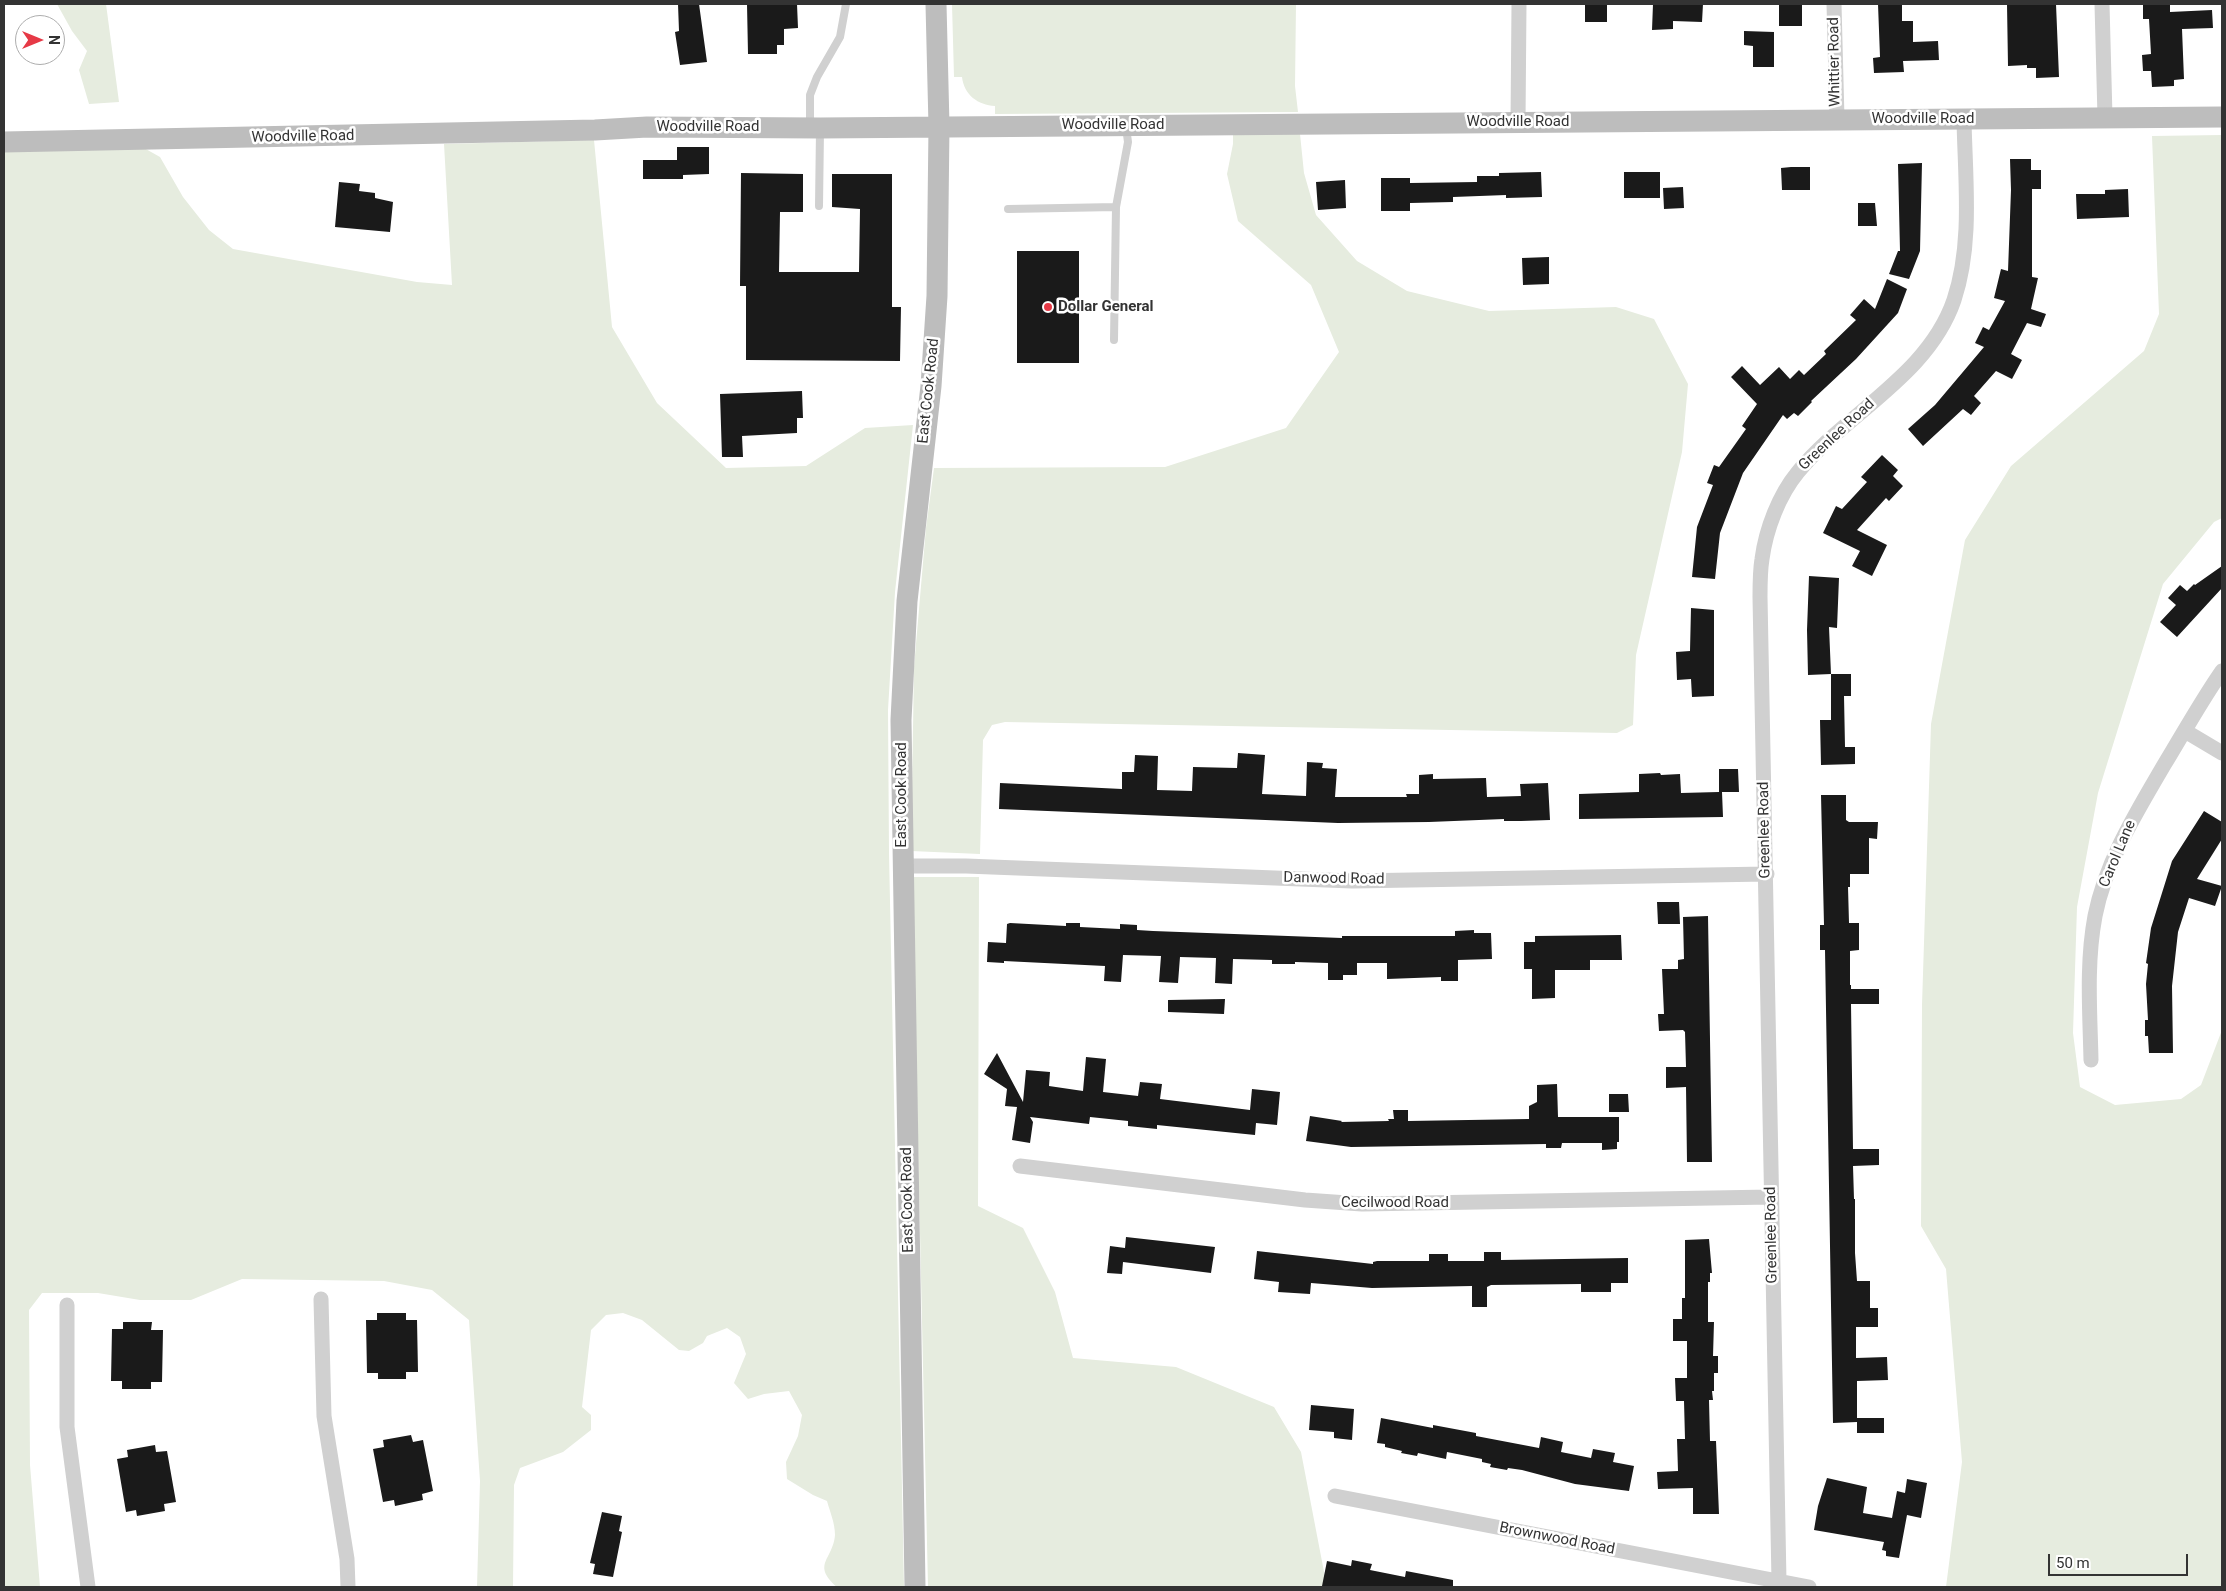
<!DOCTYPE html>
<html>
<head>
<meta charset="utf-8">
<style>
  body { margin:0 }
  #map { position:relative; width:2226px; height:1591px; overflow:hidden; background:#fff; font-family:Roboto,sans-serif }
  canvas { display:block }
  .frame { position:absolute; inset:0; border:5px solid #333; pointer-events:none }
  .north { position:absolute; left:15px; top:15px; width:50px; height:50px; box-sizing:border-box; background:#fff; border:1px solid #adadad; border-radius:50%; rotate:90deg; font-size:14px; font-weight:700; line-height:20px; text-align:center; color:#333 }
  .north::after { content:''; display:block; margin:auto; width:18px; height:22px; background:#e63946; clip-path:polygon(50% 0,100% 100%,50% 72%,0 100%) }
  .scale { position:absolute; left:2048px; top:1554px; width:140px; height:22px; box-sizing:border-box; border:2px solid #333; border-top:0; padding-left:6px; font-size:15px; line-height:18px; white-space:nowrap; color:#333; -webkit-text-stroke:4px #fff; paint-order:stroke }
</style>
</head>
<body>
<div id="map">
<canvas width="2226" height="1591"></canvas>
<div class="frame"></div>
<div class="north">N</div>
<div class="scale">50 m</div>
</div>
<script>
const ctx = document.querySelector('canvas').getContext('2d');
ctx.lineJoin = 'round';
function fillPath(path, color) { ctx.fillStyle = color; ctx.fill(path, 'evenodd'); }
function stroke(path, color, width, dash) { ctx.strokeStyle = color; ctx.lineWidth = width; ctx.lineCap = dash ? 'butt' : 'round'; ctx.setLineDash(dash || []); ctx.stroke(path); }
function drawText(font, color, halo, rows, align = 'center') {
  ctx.font = font + ' Roboto,sans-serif'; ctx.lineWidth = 5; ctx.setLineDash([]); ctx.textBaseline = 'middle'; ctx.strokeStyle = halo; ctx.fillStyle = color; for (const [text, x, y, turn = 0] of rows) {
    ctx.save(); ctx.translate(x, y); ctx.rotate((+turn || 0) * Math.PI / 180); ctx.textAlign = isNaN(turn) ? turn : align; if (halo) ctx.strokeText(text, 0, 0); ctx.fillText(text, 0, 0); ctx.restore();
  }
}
fillPath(new Path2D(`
  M57,4H106L119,102L89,104L79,70L87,51L72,31Z
  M952,4H1296L1295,86L1298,112L995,114V106C978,105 964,95 962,77H954Z
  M1233,134H1300L1304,173L1316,215L1357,261L1407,291L1489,311L1616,307L1654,319L1688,384L1682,452L1636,655L1633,725L1617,733L1005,722L992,725L983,740L980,854L911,851L914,667L926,528L934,468L1165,467L1286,428L1339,352L1311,285L1238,221L1227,174L1233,144Z
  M2222,135V518L2214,522L2163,584L2098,793L2077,907L2073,1033L2080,1087L2115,1105L2181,1099L2201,1085L2222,1030V1587H1946L1962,1462L1946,1269L1921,1226L1922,1005L1931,724L1965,540L2011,466L2144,351L2159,314L2152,136Z
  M594,140L612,327L657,403L726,468L806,466L865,428L913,425L895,592L888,710L889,853L904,1587H837C811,1564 833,1560 835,1535C835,1523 830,1512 827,1501L813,1495L787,1479L786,1462L798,1436L802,1415L789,1391L764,1394L748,1399L734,1383L746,1354L740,1337L727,1328L707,1336L703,1343L689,1351L679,1350L642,1320L623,1313L606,1315L591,1330L582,1407L591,1415V1430L563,1452L520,1468L514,1485L513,1587H477L480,1481L469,1320L432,1290L384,1281L242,1279L191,1300H140L98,1293H42L29,1310L30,1465L40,1587H4V149L144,148L160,157L183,197L209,230L233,249L417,282L452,285L444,144Z
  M912,877H979L978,1206L1023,1228L1055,1292L1073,1358L1176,1367L1274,1407L1301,1452L1325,1577L1329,1587H928Z`), '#e6ecdf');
fillPath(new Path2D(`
  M678,4H699L707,62L680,65L675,32L679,31Z
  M747,4H797L798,28L784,29V45H777V54H748Z
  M1585,4H1607V22H1585Z
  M1653,4H1703L1702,22L1673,21V29L1652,30Z
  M1779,4H1802V26H1779Z
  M1878,4H1902V21H1913V42L1938,41L1939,60L1903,61L1904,72L1874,73L1873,58L1880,57Z
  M2007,4H2056L2059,77L2036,78V68H2027V65L2008,66Z
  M2143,4H2170V12L2212,10L2213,28L2182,29L2184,79L2174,80V86L2152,87L2151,71H2143L2142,55L2151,54L2149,19H2143Z
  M1744,31L1774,32V67H1753V46L1744,45Z
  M677,147H709V174L683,175V179H643V160H677Z
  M2010,159H2031V170H2041V189H2032V277L2038,278L2031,309L2046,314L2041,327L2027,323L2011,354L2022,360L2012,379L1996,371L1974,396L1981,403L1971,415L1963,409L1923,446L1908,429L1935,405L1984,347L1975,343L1983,327L1989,330L2005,301L1994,298L2001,269L2008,271L2011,190Z
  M1922,163L1920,251L1909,279L1889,274L1898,251H1900L1898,164Z
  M1791,167H1810V190H1782L1781,168Z
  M1541,172L1542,197L1506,198V195L1453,197V202L1410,203V211H1381V178H1410V183L1477,182V176H1499V173Z
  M1624,172H1660V198H1624Z
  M741,173L803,174V212H780L779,272H859L860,209L832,207V174H892V307H901L900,361L746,360V286H740Z
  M1345,180L1346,208L1318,210L1316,182Z
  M339,182L360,184L359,191L375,193V198L393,202L390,232L335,227Z
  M1683,187L1684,208L1664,209L1663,188Z
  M2128,189L2129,217L2077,219L2076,194H2105V190Z
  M1858,203H1875L1877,226H1858Z
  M1017,251H1079V363H1017Z
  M1549,257V284L1523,285L1522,258Z
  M1887,279L1907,289L1898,313L1856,359L1811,401L1812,402L1798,416L1794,413L1787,419L1783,415L1743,473L1720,533L1715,579L1692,577L1697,527L1713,485L1707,483L1714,465L1719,467L1746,429L1742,426L1757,404L1731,377L1742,366L1760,385L1779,367L1790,379L1799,370L1804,375L1826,354L1824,351L1856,320L1850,315L1864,299L1875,309Z
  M802,391L803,418H797V433L742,436L743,457H722L720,394Z
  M1882,455L1898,470L1893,476L1903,486L1889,501L1886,498L1857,530L1887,545L1872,576L1852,566L1860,551L1823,533L1836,506L1842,509L1867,482L1861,477Z
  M2222,566V588L2177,637L2160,622L2176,605L2168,598L2180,585L2187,591L2194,584L2195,585Z
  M1809,576L1839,578L1837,628L1829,627L1831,674L1808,675L1807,630Z
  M1691,608L1714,610V696L1692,697L1691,679L1677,680L1676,652L1690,651Z
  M1831,674H1851V696H1844L1845,747H1855V764L1821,765L1820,720H1831Z
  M1238,753L1265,755L1262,794L1306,796L1307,762L1323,763L1322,768L1337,769L1335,797H1407L1406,794H1419V775L1433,774V779L1486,778L1487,797L1521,796L1520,784L1548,783L1550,820L1521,821H1504V819L1429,822L1338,823L999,809L1000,783L1122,789V772H1134L1135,755L1158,756L1157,790L1192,791L1193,767L1237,768Z
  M1719,769H1738L1739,792H1722L1723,817L1579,819V794L1639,792V774L1660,773L1661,775L1680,774L1681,793L1719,792Z
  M1821,795H1846V820L1849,822H1878L1877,839L1869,838V874H1850V887H1848L1849,923H1859V950L1850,951V985H1851V989H1879V1004H1851L1853,1149H1879V1165L1853,1166L1854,1199H1855V1253L1857,1281H1870V1308H1878V1327H1856V1358L1887,1357L1888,1380L1857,1381V1418H1884V1433H1857V1422L1833,1423L1825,950H1820V925H1824Z
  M2204,811L2222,822V839L2197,879L2222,886L2215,906L2189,898L2178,932L2172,986L2173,1053H2149L2148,1036H2145V1020H2148L2146,984L2148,964L2146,963L2151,928L2172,861Z
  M1657,902H1679L1680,924H1658Z
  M1708,916L1712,1162H1687L1686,1087L1666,1088V1067H1686L1685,1032L1683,1030L1659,1031L1658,1014H1664L1662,969H1678V960L1684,959L1683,917Z
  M1010,923L1066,926V923H1080V927L1120,929V924L1137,925V930L1153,931L1342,938V936H1455V931L1474,930V933H1491L1492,959L1458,960V981H1441V977L1387,979V963H1357V975H1343V980H1328V963L1295,962V964H1272V960L1233,959L1232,984L1215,983L1216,958L1180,957L1178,983L1159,982L1161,956L1123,955L1121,982L1104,981L1105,966L1004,961V963L987,962L988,942L1006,943L1007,924Z
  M1621,935L1622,960H1590V970H1555V998L1532,999V969H1524V942H1535V936Z
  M1225,999L1224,1014L1168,1012V1000Z
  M997,1053L1023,1102L1026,1070L1050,1072L1049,1086L1083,1091L1086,1057L1106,1059L1103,1092L1138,1096L1140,1082L1162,1084L1160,1099L1250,1110L1252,1089L1280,1092L1277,1125L1256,1123L1255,1135L1157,1125V1129L1128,1126V1121L1090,1117L1089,1124L1030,1117L1033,1122L1030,1143L1012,1140L1017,1107L1005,1106L1007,1089L984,1074Z
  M1557,1084L1558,1117H1619V1142H1617V1149L1602,1150V1143H1562L1561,1148H1546V1144L1351,1147L1306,1141L1310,1116L1342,1121L1341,1122L1389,1121L1388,1119H1394L1393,1110H1408V1121L1529,1119V1106L1537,1102V1085Z
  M1609,1094H1628L1629,1112H1609Z
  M1126,1237L1215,1247L1211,1273L1123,1262L1122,1274L1107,1273L1110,1246L1125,1248Z
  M1709,1239L1712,1273H1710V1282H1708V1322H1714L1713,1356H1718V1373H1714V1391H1712L1713,1400H1709L1710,1441H1716L1719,1514H1693V1488L1658,1489L1657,1472L1678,1471L1677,1439H1685L1684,1401H1676L1675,1378H1687V1341H1673V1319H1682V1298H1685V1240Z
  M1257,1251L1373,1264V1262L1377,1261H1429V1254H1448V1261H1484V1252H1501V1260L1628,1258V1283H1611V1292H1581V1284L1491,1285L1487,1287V1307H1472V1286L1372,1288L1311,1283L1310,1294L1278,1292L1279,1282L1254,1279Z
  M377,1313H406V1320H417L418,1372H406V1379H378V1373H367L366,1320H377Z
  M123,1322H152L151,1330H163L162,1382H151V1389H122V1381H111L112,1329H123Z
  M1311,1405L1354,1409L1352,1440L1334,1438V1432L1309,1430Z
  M1381,1418L1433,1428V1425L1476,1433V1436L1539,1448L1541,1437L1563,1442L1561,1452L1591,1458L1593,1449L1615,1453L1613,1462L1634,1466L1629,1491L1575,1484L1522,1470L1508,1468L1507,1470L1490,1467L1491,1464L1482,1462V1459L1447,1452L1446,1459L1418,1453L1417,1456L1401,1453L1402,1451L1385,1447V1444L1377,1443Z
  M411,1435L413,1442L423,1440L433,1491L422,1494L423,1500L395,1506L394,1500L383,1502L373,1449L384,1447L383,1440Z
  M155,1445L156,1452L167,1451L176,1502L164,1504L165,1511L137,1516L136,1510L126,1512L117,1459L128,1457L127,1450Z
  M1827,1478L1867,1487L1863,1513L1892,1518L1897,1491L1905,1493L1907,1479L1927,1483L1921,1518L1907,1515L1899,1558L1886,1556V1551L1882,1550L1884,1542L1814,1530L1818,1506Z
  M602,1512L622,1516L619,1531L622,1532L613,1577L593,1574L595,1564L590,1563Z
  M1352,1560L1372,1564L1370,1570L1405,1577L1406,1571L1453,1580V1587L1322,1586L1327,1561L1351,1566Z`), '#1a1a1a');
stroke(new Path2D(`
  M810,126V95L817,77L840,37L846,4
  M819,206L820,130
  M1008,209L1116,207
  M1114,340L1116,207L1128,142L1126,127`), '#d0d0d0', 8);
stroke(new Path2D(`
  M1834,4L1837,119
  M2102,4L2105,117
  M1518,122L1519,4
  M2185,731L2222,753
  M902,866H966L1352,881L1767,874
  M2091,1060C2090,1013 2086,964 2095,916C2106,861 2136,813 2164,765C2183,734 2201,701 2222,671
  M1020,1166L1305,1200L1362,1204L1771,1197
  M321,1299L324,1416L347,1559L348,1587
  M67,1305V1427L88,1587
  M1335,1496L1809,1587
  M1779,1581L1760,597C1760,584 1760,571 1762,559C1766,529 1779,495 1798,472C1846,413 1928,376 1954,300C1973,243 1965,178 1964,119`), '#d0d0d0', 15);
stroke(new Path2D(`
  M4,142L595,130L647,127L820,128L2222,117
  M915,1587L901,720L907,601L931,386L937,296L939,126L936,4`), '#bdbdbd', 21);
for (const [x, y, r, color] of [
  [1048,307,5,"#e63946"]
]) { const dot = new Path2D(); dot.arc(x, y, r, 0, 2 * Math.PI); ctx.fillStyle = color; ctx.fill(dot); stroke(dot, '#fff', 2); }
drawText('15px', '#333', '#fff', [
  ["Whittier Road",1835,62,-91],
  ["Woodville Road",1923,119],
  ["Woodville Road",1518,122],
  ["Woodville Road",1113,125],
  ["Woodville Road",708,127],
  ["Woodville Road",303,137,-1],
  ["East Cook Road",929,391,-84],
  ["Greenlee Road",1837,435,-43],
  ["East Cook Road",902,795,-90],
  ["Greenlee Road",1765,830,-91],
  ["Carol Lane",2118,854,-67],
  ["Danwood Road",1334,879,1],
  ["East Cook Road",908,1200,-91],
  ["Cecilwood Road",1395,1203],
  ["Greenlee Road",1772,1235,-91],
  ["Brownwood Road",1557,1539,11]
]);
drawText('bold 15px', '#333', '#fff', [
  ["Dollar General",1058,307]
], 'left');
</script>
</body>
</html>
